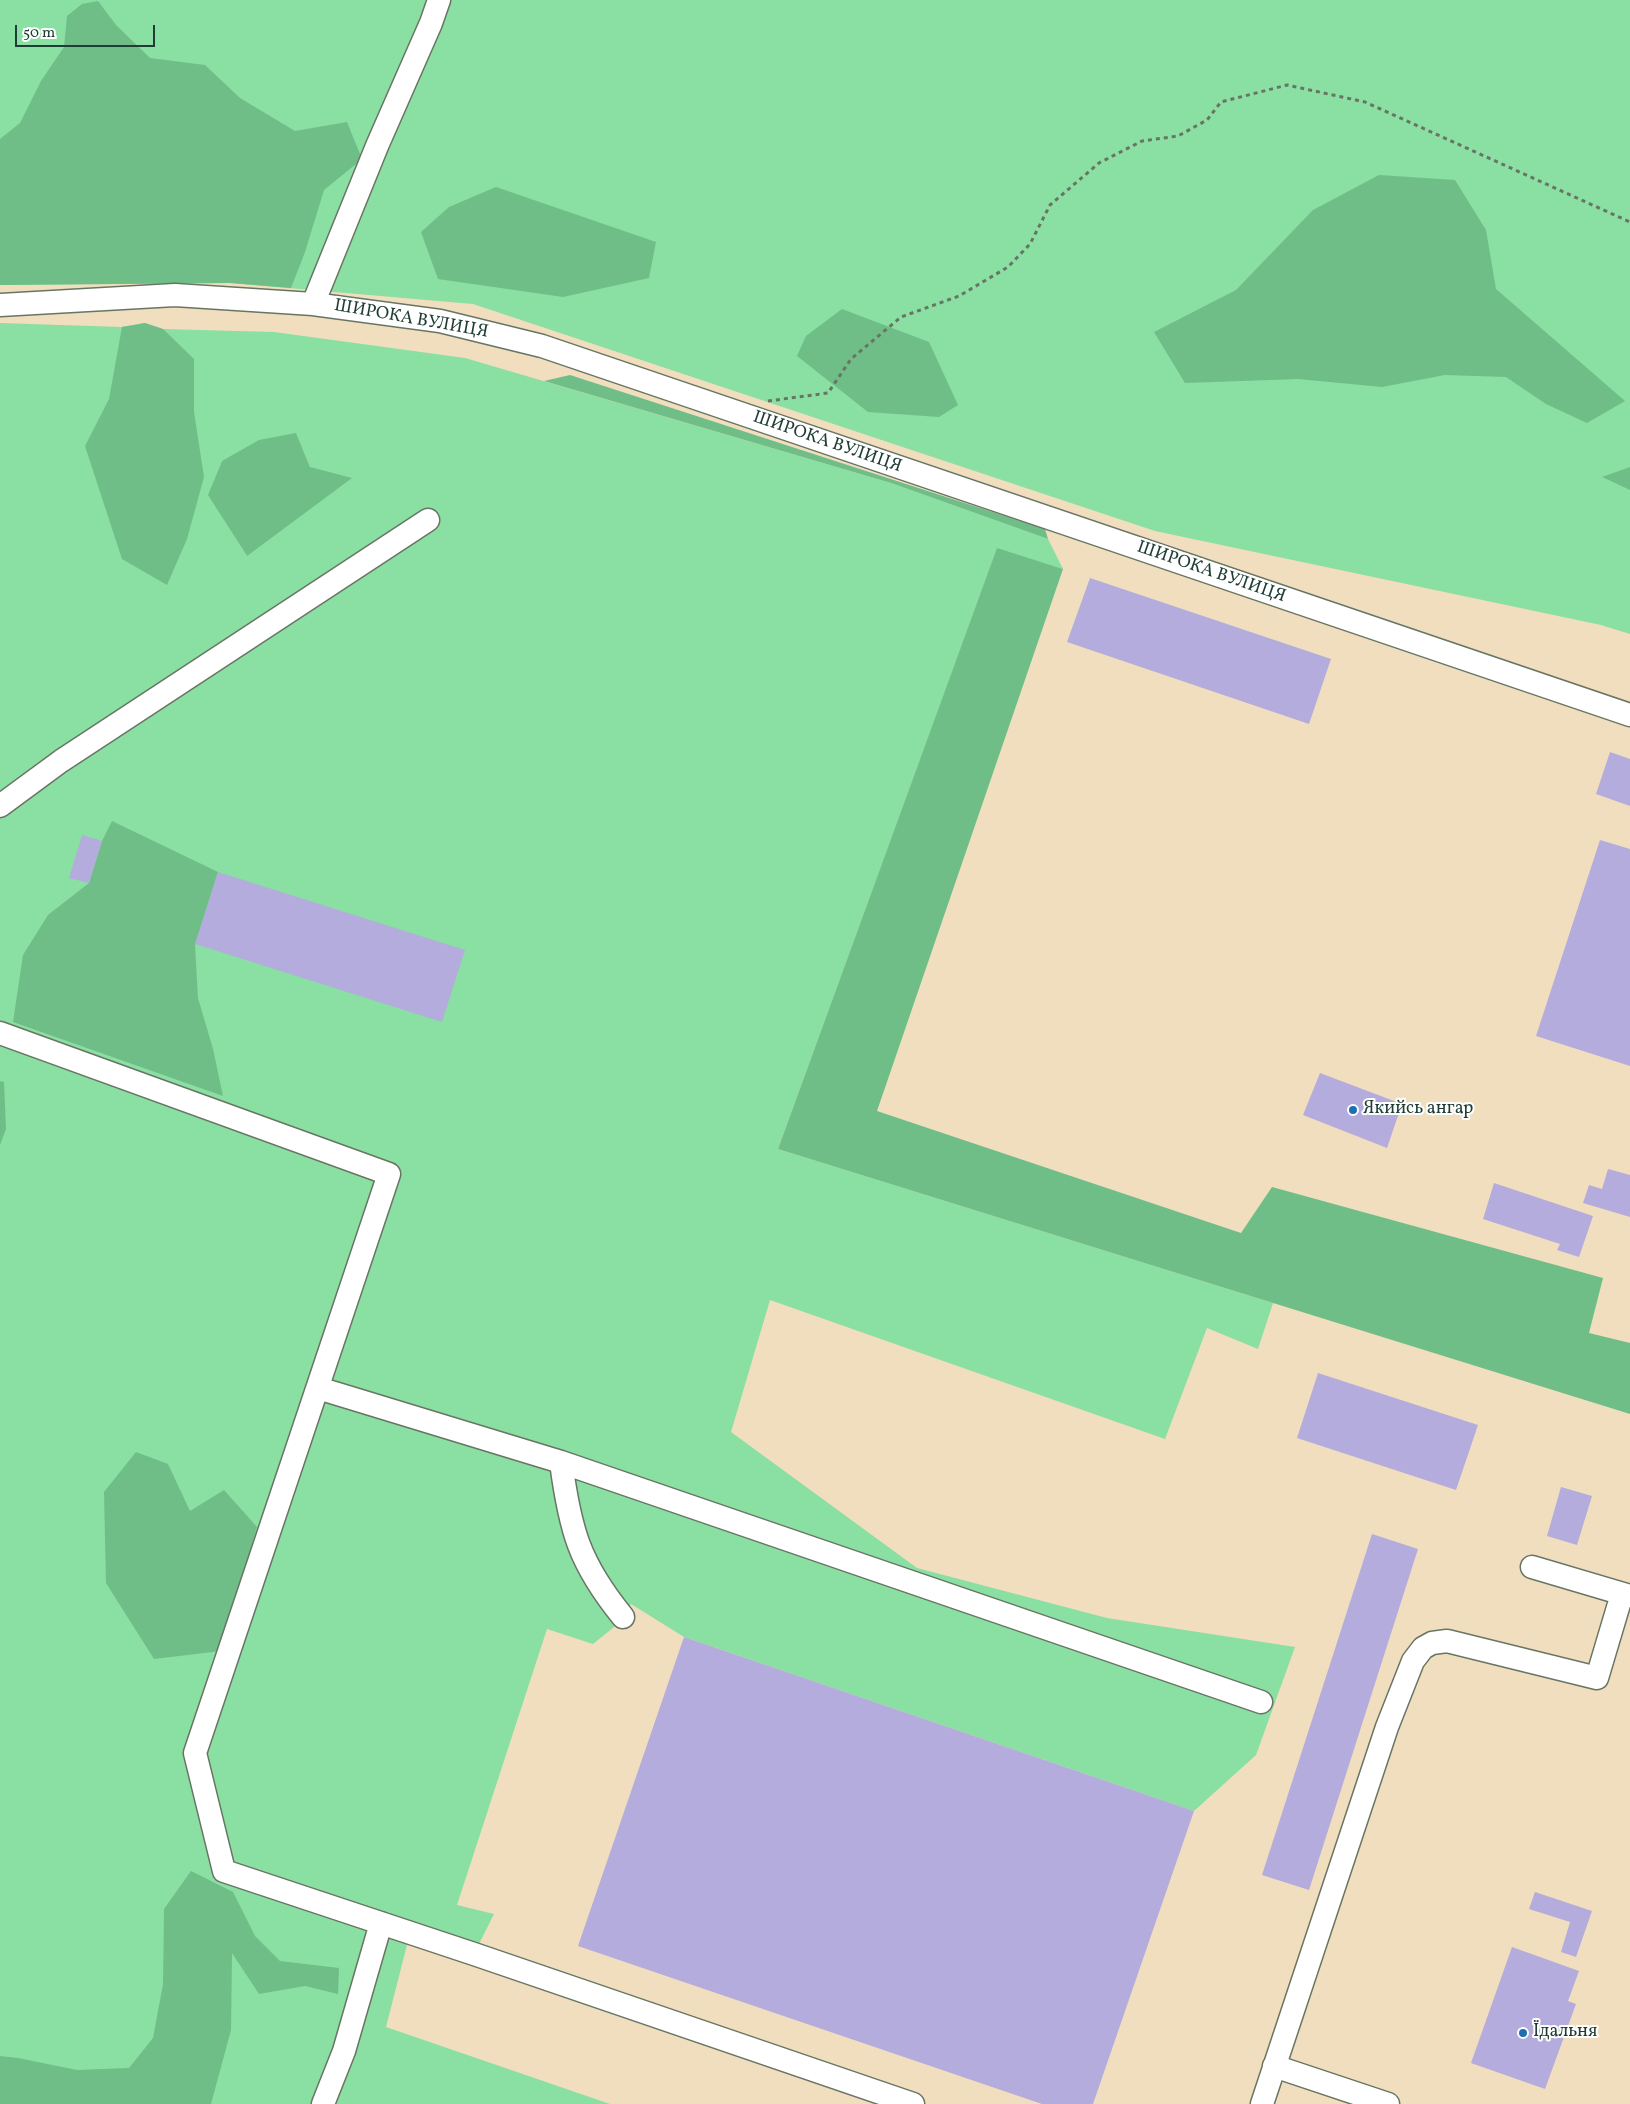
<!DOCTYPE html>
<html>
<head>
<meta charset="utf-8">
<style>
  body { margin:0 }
  #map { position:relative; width:1630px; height:2104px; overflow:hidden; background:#f1debe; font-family:Vollkorn,serif }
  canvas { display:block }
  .scale { position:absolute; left:15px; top:25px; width:140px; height:22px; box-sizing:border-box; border:2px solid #1f3d34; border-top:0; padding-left:6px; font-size:15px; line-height:18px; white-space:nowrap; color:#1f3d34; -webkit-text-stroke:4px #fff; paint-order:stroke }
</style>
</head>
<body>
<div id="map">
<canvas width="1630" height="2104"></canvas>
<div class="scale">50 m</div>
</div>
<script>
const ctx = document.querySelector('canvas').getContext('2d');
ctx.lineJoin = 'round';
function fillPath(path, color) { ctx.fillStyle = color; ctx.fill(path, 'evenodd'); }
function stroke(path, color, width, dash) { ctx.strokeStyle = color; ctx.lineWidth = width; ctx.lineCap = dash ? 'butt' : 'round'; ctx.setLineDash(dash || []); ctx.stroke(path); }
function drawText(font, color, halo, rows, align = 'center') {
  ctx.font = font + ' Vollkorn,serif'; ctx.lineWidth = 4; ctx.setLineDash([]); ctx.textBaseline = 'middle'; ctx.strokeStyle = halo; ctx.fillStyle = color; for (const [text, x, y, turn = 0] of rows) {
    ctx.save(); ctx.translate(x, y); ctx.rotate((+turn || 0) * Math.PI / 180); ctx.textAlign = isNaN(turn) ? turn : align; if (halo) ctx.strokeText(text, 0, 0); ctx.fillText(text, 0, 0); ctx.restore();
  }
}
fillPath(new Path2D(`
  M0,0H1630V634L1601,625L1155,531L473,304L230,283L0,285Z
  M0,323L121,327L145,323L163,329L274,332L465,358L891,483L1048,539L1063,569L997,549L778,1149L1273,1303L1258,1349L1207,1328L1165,1439L770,1300L731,1432L917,1568L1107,1618L1295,1647L1256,1755L1194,1811L684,1637L631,1604L619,1623L593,1644L547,1629L457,1905L494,1914L474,1954L410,1933L386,2027L610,2104H0ZM296,434L310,467L247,556L209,495L222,461Z`), '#8adfa2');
fillPath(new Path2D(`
  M98,1L116,25L150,58L205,65L240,98L295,131L347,122L362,159L324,190L305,252L291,288L230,283L0,285V139L20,123L41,81L64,47L67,16L82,4Z
  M1379,175L1455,180L1486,230L1496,289L1625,401L1587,423L1546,404L1506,377L1445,375L1382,387L1298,379L1185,383L1154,332L1236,290L1313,210Z
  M496,187L656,242L649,278L563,297L438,279L421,232L449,207Z
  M842,309L929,342L958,405L939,417L868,412L797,356L806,336Z
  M145,323L163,329L194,359V412L204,477L187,539L167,585L122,559L85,446L109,399L122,327Z
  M570,375L1045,529L1048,539L891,483L544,381Z
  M296,433L310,467L352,478L247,556L208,495L222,461L259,440Z
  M1630,467V490L1602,477Z
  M997,548L1063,569L877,1111L1241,1233L1272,1187L1603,1278L1589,1333L1630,1343V1414L778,1149Z
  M112,821L218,872L195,945L198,998L213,1049L223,1096L13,1022L23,955L48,915L89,883L102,841Z
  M0,1081L4,1082L6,1129L0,1145Z
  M136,1452L168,1464L190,1511L224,1490L257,1527L221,1651L154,1659L106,1583L104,1492Z
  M191,1871L233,1892L255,1936L280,1961L339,1968L338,1994L305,1986L259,1994L232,1953L231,2030L211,2104H0V2056L18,2058L77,2070L129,2068L153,2038L163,1984L164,1909Z`), '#6fbe88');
fillPath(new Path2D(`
  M1090,578L1331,659L1309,724L1067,642Z
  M1610,752L1630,759V806L1596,794Z
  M82,835L102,841L89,883L69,878Z
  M1600,840L1630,849V1066L1536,1036Z
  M218,872L465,950L442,1022L195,944Z
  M1320,1073L1402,1104L1387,1148L1303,1115Z
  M1608,1169L1630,1175V1217L1583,1203L1589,1185L1602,1189Z
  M1494,1183L1593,1216L1579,1257L1557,1250L1560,1244L1483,1219Z
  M1318,1373L1478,1425L1456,1490L1297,1438Z
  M1561,1487L1592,1496L1577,1545L1547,1536Z
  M1372,1534L1418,1549L1309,1890L1262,1875Z
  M684,1637L1194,1811L1093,2104H1042L578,1946Z
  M1535,1892L1592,1911L1576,1957L1561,1952L1570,1922L1529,1909Z
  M1512,1947L1579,1971L1568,2001L1576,2004L1545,2089L1471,2063Z`), '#b3acdc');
const minor = new Path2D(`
  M313,304L377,146L431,23L439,0
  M0,305L175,295L313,304L440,321L542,346L1630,715
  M0,806L61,761L428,520
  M0,1033L389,1174L195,1753L224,1871L474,1954L913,2104
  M318,1388L561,1462L1261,1702
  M561,1462C570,1530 579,1563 623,1617
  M1532,1567L1630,1596
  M1274,2066L1388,2104
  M323,2104L344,2051L381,1923
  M1262,2104L1387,1727L1413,1661L1423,1648L1432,1643L1447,1641L1597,1678L1622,1594`);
stroke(minor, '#687564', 25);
stroke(new Path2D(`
  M768,401L828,393L851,359L901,317L959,296L1008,267L1030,244L1050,205L1099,163L1142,141L1178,136L1207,120L1221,102L1287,85L1365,102L1630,222`), '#687564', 3, [4, 4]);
stroke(minor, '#fff', 22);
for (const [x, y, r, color] of [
  [1353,1110,5,"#1f6fb2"],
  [1523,2033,5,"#1f6fb2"]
]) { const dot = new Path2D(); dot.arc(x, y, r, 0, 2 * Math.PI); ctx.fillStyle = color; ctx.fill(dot); stroke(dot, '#fff', 2); }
drawText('18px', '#1f3d34', '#fff', [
  ["ШИРОКА ВУЛИЦЯ",411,320,10],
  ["ШИРОКА ВУЛИЦЯ",827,443,19],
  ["ШИРОКА ВУЛИЦЯ",1211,573,19]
]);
drawText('18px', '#1f3d34', '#fff', [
  ["Якийсь ангар",1363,1110],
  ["Їдальня",1533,2033]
], 'left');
</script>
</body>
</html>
